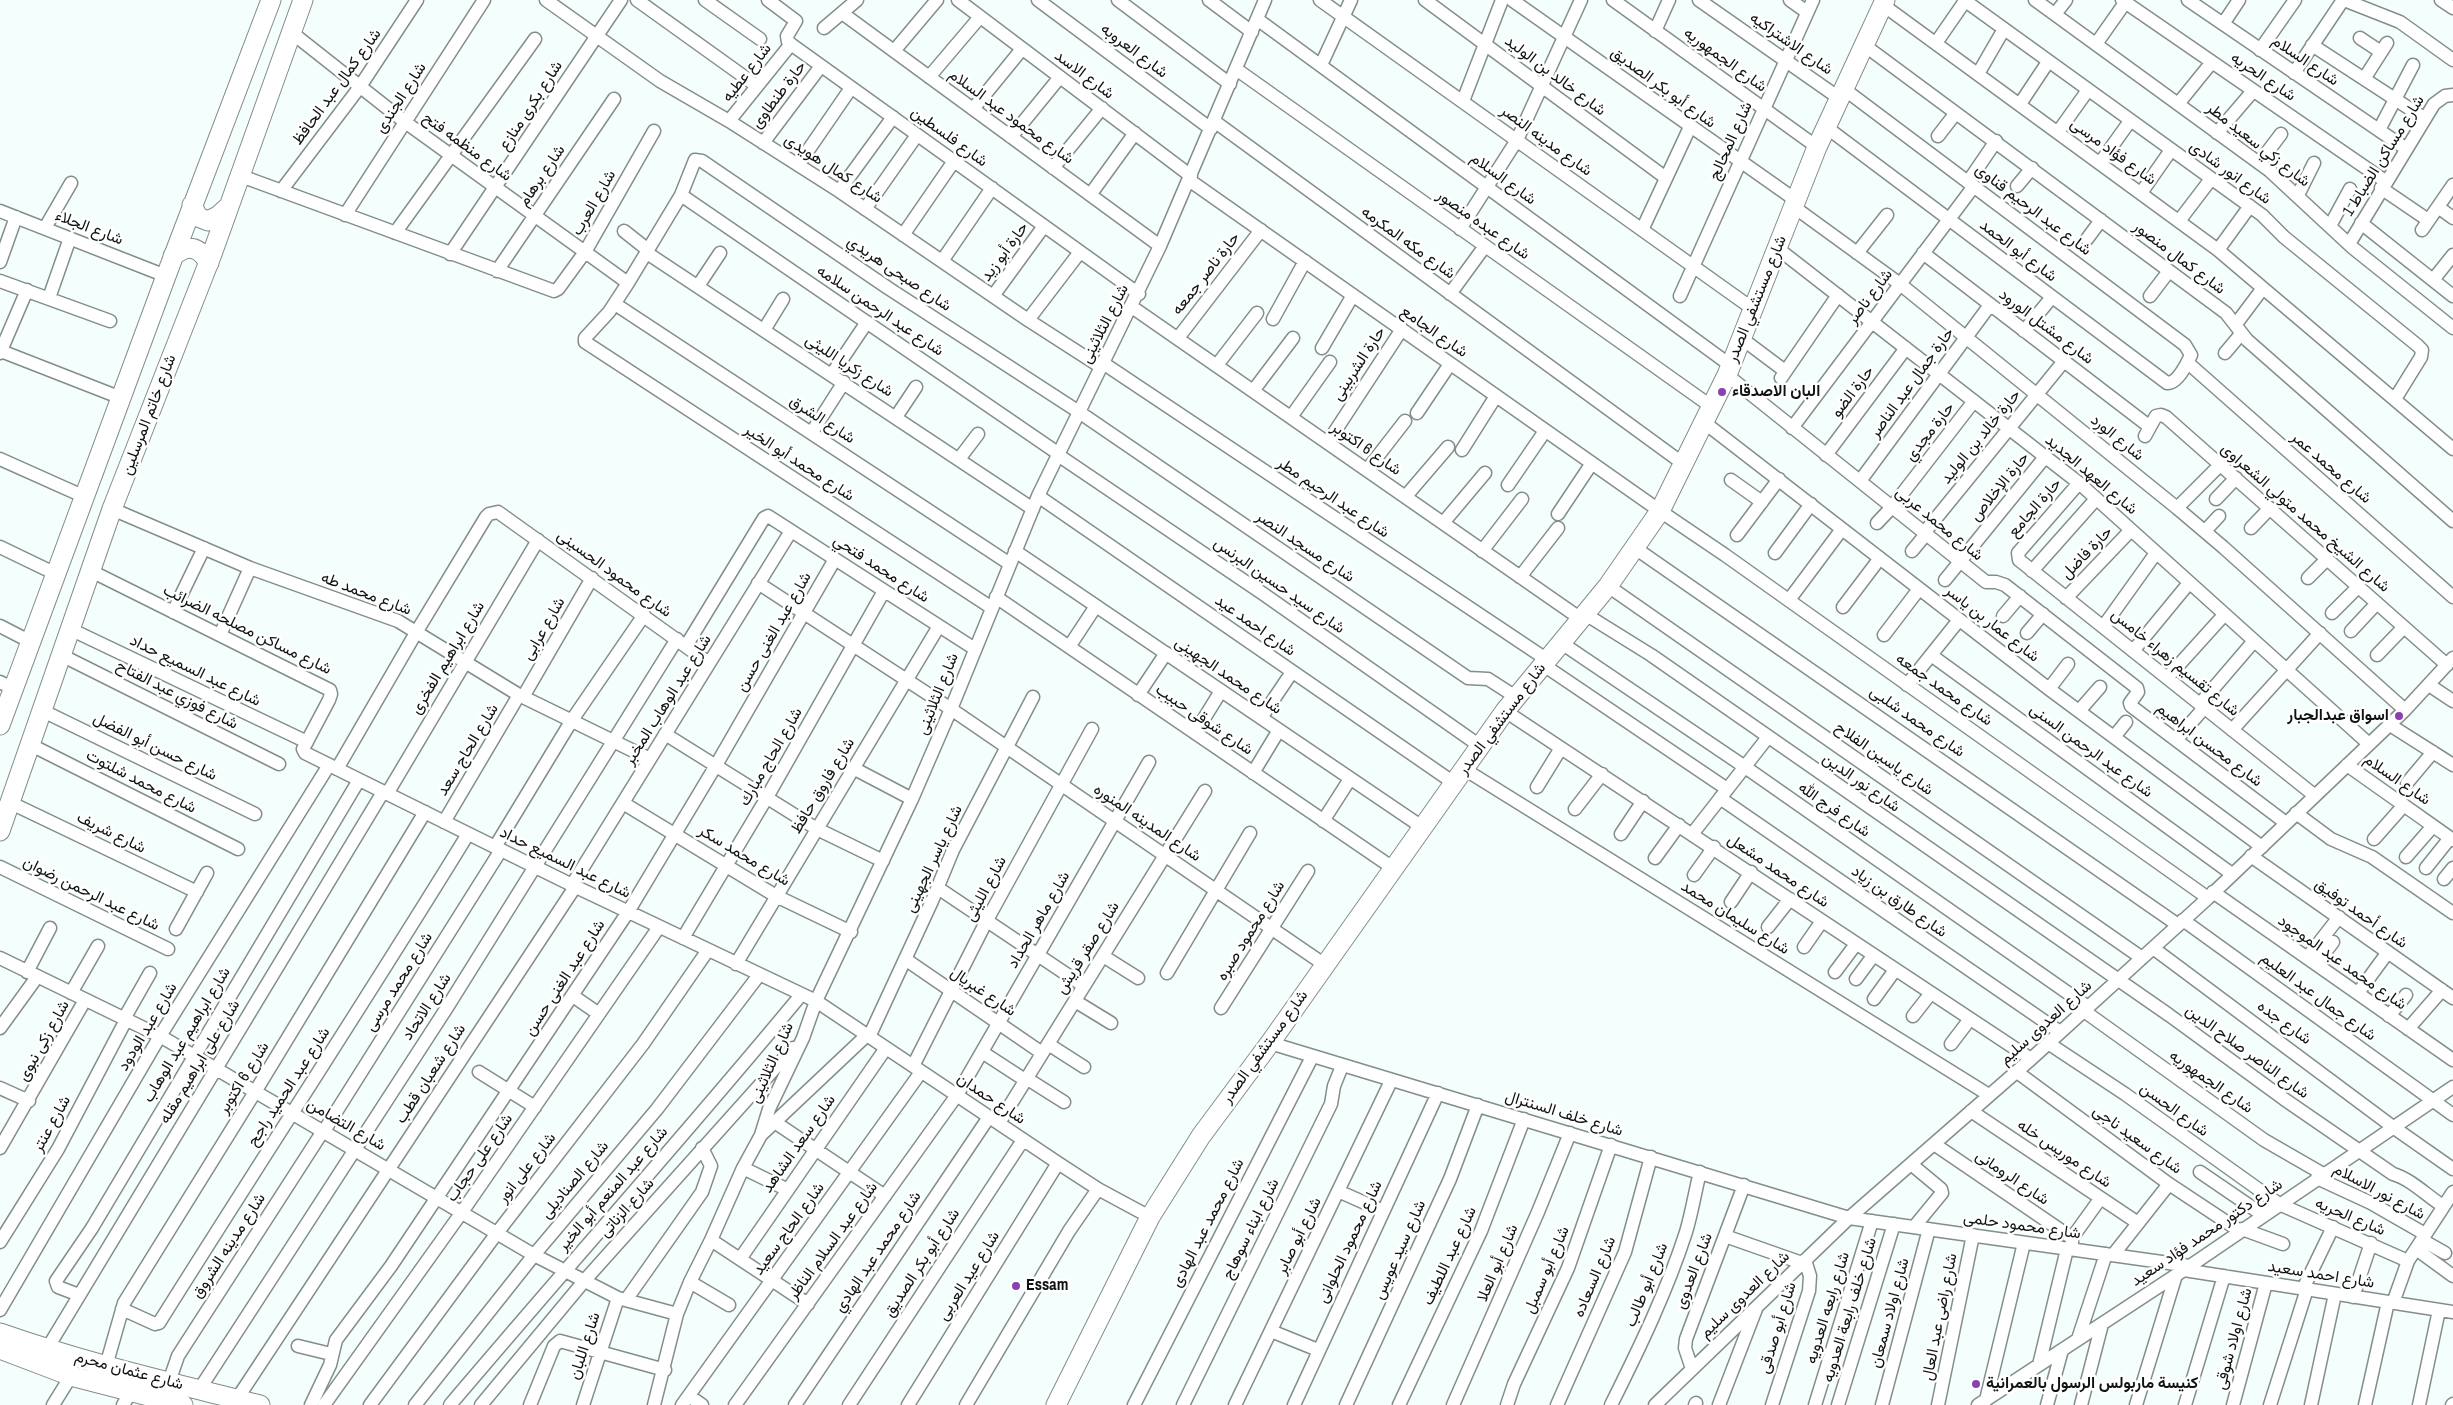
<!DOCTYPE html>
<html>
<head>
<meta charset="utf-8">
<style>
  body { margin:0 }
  canvas { display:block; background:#f4fefc }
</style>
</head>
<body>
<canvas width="2453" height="1405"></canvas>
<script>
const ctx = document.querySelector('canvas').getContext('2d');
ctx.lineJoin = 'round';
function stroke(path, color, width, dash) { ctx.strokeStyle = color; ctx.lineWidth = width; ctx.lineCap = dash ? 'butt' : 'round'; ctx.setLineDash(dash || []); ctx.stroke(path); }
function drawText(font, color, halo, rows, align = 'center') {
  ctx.font = font + ' "Archivo Narrow",Vazirmatn,sans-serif'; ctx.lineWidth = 5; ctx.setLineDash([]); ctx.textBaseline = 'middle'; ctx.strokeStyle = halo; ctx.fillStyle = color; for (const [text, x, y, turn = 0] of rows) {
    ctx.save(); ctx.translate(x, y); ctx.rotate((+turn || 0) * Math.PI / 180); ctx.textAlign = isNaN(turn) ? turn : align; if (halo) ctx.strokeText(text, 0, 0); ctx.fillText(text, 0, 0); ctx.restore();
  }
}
const street = new Path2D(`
  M546,0L660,81L729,121L839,191L1028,320L1101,367
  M637,0L757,86
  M705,0L760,39
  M768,0L796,21L787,36L788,42L1139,294
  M958,0L1191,176
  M1038,0L1211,129
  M1118,0L1230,84
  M1209,0L1252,32
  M1320,0L1753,309
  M1425,0L1666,178
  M1512,0L1797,201
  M1613,0L1817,147
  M1699,0L1839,98
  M1790,0L1807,12
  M1964,0L2262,215L2284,237L2417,345L2422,350L2421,357L2395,399
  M2035,0L2270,171L2353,248L2453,328
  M2122,0L2385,181
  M2188,0L2405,148
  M2344,0L2400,22L2453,60
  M2441,0L2453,8
  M1883,5L2218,250L2453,449
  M842,13L1160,246
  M2055,14L2066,0
  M1257,19L1730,365
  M2223,24L2239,0
  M824,28L857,0
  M1655,31L1669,0
  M291,32L405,122L628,283
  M2360,38L2381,52
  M1936,43L1965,1
  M2096,44L2127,0
  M1864,45L2226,313L2247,340L2453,521
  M2312,45L2424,118
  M2260,50L2295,0
  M894,51L937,0
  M1321,65L1351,0
  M1236,69L1712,407
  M2294,73L2343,0
  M1978,74L2004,29
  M929,77L980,17
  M2364,79L2387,43
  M1463,101L1502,0
  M2020,104L2048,62
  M2178,104L2212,62
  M973,109L1022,49
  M729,121L791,44
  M1214,121L1685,465
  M1826,127L2167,383C2177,384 2187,364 2191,355L2185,345L1844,89
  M2379,130L2413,65
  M2058,132L2088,90
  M2217,133L2253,91
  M1938,136L1955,114
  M1011,137L1060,77
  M763,143L821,66
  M2100,163L2130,121
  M2259,163L2281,134
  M798,165L851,88
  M1053,168L1102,108
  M241,176L554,291L558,289L585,252L654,131
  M1189,180L1660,511L1725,555L2208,898
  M1968,182L1996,141
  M2017,186L2032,168
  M2381,188L2428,220
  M281,191L359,88L417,0
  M839,191L893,117
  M2141,193L2171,150
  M681,195L1059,454
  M1090,195L1135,133
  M2298,195L2314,163
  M1794,207L1900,284L2177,508L2223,547L2405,710
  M2438,207L2453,218
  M865,209L917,135
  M0,211L166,276
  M345,215L484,0
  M2179,221L2211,179
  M2361,223L2453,296
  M2330,226L2350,189
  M45,228L71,183
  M1460,229L1517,140L1581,0
  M1642,230L1690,127
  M2422,230L2453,185
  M624,231L648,250
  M395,233L535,39
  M903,235L954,161
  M2087,239L2101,220
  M2349,244L2434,104L2445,96L2453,95
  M1777,248L2079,483L2369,744
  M2218,250L2250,206
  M647,253L1033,509
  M1857,253L1887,215
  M1923,253L2150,427
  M450,254L621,0
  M942,261L992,188
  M0,262L16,217
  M497,271L614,99
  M2433,280L2453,255
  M0,281L110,321
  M698,286L720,253
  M1450,294L1485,246
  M993,296L1044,226
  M1680,296L1813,0
  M2150,296L2169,271
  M49,298L70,238
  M615,304L1010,564
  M1132,307L1581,619
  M1273,319L1305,261
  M1028,320L1080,252
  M2236,324L2263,288
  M764,330L783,299
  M2024,331L2052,297
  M1178,338L1261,230
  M1741,338L1785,371
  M1322,348L1353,295
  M1,351L111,394
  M0,353L27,290
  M2225,353L2241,334
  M1103,363L1546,659
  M2188,363L2453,597
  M1217,365L1257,313
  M832,374L867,322
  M1727,375L1986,582H1996L2005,585L2137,688L2138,692L2130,703L2131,706L2286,823
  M1781,378L1838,295
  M1253,391L1293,338
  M1417,413L1450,364
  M896,417L916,387
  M1291,417L1330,362
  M1705,423L2049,689L2262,847
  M1792,428L1974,186
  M812,432L844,382
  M2145,436L2156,416L2161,415L2166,417L2447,665
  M1328,442L1402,329
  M1462,450L1496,396
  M1058,455L1262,593L1480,746
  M1826,455L1906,348
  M0,459L85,497
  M959,459L978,434
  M1367,470L1405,421
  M1731,480L1762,502
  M1860,481L1990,305
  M2079,483L2018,553L2019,560L2314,795
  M1508,485L1545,431
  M1038,496L1454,783
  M1406,496L1448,447
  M2216,499L2236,478
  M2177,508L2220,465
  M112,509L250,568L398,621L519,695L650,759
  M1558,514L1592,463
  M1443,523L1485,473
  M1877,523L1892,507L1974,401
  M2251,528L2270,508
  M2205,531L2219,516
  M1924,533L2064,361
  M1737,535L1779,479
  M0,547L56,574
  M1635,548L2178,925
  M1015,551L1422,827
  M1482,551L1522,499
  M1912,551L1926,534
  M1775,553L1811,504
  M91,571L330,690L331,694L329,700L303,749L305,753L572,885L816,1001L1058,1163L1098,1189L1150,1217
  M2032,571L2096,499
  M1520,577L1558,528
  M2308,578L2327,559
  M1945,580L2045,457
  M758,583L951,709L1325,965
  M1608,586L2142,958
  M996,597L1393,868
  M2066,598L2131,530
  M1789,600L1842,529
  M1843,607L1880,558
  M992,608L585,342V338L609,312L628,283L681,195L695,160L702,161L888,288L1079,412L1468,678L1488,679L1516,697
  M173,612L204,548
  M2332,613L2358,587
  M1585,614L1651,655L2169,1015L2284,1099L2393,1174C2411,1179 2427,1196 2443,1206
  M2003,616L2020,596
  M0,626L31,642
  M2103,627L2156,553
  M70,629L307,742
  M2351,631L2377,603
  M2027,633L2043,614
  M220,635L250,568
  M1884,635L1919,589
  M1560,642L1745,767L2088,1007
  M686,646L764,518L768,516L975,649
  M1069,647L1096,606
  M2133,651L2189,583
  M61,655L279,764
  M1931,655L2232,874
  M2377,655L2404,627
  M1542,664L1727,789
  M2167,678L2224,615
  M0,682L14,689
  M1907,685L1959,620
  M2429,685L2453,701
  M2049,689L2068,664
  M1138,695L1166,653
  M523,697L592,578
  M2200,704L2254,641
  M41,710L255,814
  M1505,711C1681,826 1855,944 2031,1059
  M2079,711L2100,687
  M1261,718L1292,672
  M2390,725L2453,765
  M2232,730L2320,633
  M1195,733L1221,691
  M665,734L817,829L883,861
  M2114,737L2126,722
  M2176,740L2204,708
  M29,744L238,849
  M2347,765L2453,840
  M853,768L912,799
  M337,769L417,631L486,517L489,514L498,512L709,663
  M1464,769L1989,1095
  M1253,773L1279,730
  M2407,783L2433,752
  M1537,787L1561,748
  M387,794L538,540
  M1720,798L2060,1032
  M11,803L197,892
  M623,803L776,896L851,932
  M1575,809L1602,774
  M2296,813L2331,839L2372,857L2453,913
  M1323,821L1350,779
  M444,822L519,695
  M1693,833L1768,737
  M1621,834L1643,801
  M2374,839L2404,805
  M495,847L572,720L644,615
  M2251,856L2453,998
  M2406,857L2433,826
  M1655,858L1679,825
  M0,867L168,949
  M2426,868L2450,838
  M1694,875L1714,847
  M2444,879L2453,868
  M572,885L791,531
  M938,888L1084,986
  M2213,892L2453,1060
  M1731,902L1751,872
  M2183,920L2453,1115
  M1768,927L1790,899
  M176,929L207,873
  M683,938L766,799L884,591
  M1804,947L1822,921
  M2153,948L2393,1127L2453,1169
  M1103,956L1138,978
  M0,958L160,1036L534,1255L618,1298L677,1314
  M2307,958L2339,917
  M905,959L1042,1053
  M736,964L939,626
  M2316,964L2333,942
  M27,972L50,928
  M1835,972L1856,944
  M1167,973L1250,833
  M1856,979L1873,956
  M71,993L98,946
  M2358,993L2388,952
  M573,996L599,1014
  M1874,999L1895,970
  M1075,1001L1111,1023
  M1221,1008L1308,871
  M2084,1011L2264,1140L2323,1174
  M1913,1016L1931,993
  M2389,1016L2406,995
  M125,1017L150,973
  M0,1028L37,977
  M2408,1029L2442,990
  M869,1037L932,901L953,850L1033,697
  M1270,1043L1849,1218L2190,1266
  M2048,1043L2125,1094L2279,1204L2408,1261
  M1048,1044L1084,1067
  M1951,1044L1970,1019
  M982,1052L1025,1080
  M913,1066L987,920L1092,729
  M479,1072L535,1107
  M2017,1072L2169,1184L2240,1231
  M1026,1078L1064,1102
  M0,1088L29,1101
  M1971,1111L2138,1223
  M776,1123L885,1196
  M999,1123L1205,791
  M324,1131L501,850
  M761,1135L867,1035
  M1934,1144L2072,1238
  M0,1148L85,1000
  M1911,1164L1941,1189L1942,1193L1914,1227
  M743,1168L788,1190
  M2200,1172L2263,1215
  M2317,1178L2371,1203L2425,1234
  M1338,1191L1383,1211
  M2242,1229L2283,1244
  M1725,1236L1802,1263
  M711,1240L808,1304
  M2422,1240L2445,1253
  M0,1242L58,1149L127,1018
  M2072,1245V1238L2100,1199
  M2416,1249L2453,1276
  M2113,1255L2169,1184
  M740,1259L886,1048
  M2184,1270L2453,1312
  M690,1282L729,1305
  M2303,1289L2333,1227
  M79,1295L58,1287L56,1281L92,1228L359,780
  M2353,1297L2371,1243
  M626,1300L702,1192L711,1166L702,1148
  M2393,1303L2408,1261L2453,1192
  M122,1309L155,1324L159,1323C261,1160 367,999 468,834
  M0,1310L160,1036L329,765
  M1271,1331L1318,1350
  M2078,1339L2106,1254
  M298,1346L331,1354
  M47,1349L383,792
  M2039,1365L2067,1249
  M106,1366L124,1303L255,1092L425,812
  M1692,1369L1685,1348L1686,1339L1744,1185
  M169,1382L178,1356L185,1345L323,1131
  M199,1390L448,1006L677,639
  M689,1396L702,1405
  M1986,1400L2024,1243
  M53,1405L71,1376
  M123,1405L131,1392
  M233,1405L575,887
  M311,1405L330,1365L336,1340L391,1266L628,912L715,767L835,559
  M324,1405L462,1212L659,927
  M370,1405L497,1233L643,1044L708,950
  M415,1405L534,1255L657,1109L759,975
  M450,1405C566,1268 686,1134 801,995
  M481,1405L585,1280L793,1048
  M530,1405L554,1346L560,1341L665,1370
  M583,1405L618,1298
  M654,1405L677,1314L690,1282L711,1240L743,1168L761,1135L769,1109L803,1038L816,1001L912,799L951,709L1038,496L1160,246L1265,0
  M682,1405L921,1072
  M735,1405L957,1095L1149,762
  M795,1405L989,1117
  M849,1405L1023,1140
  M908,1405L1058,1163
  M966,1405L1069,1231L1098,1189
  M1134,1405L1312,1057
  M1183,1405L1331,1104L1334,1086L1342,1066
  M1235,1405L1391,1081
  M1294,1405L1438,1093
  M1346,1405L1450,1179L1478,1105
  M1399,1405L1481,1231L1524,1119
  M1453,1405L1538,1212L1570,1133
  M1507,1405L1514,1384L1568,1268L1611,1145
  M1557,1405L1625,1252L1651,1157
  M1611,1405C1639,1349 1667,1291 1686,1232C1692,1212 1695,1192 1700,1172
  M1655,1405L1849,1218L2031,1059L2208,898L2405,710L2453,658
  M1695,1405L1696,1403
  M1719,1405L1756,1309
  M1772,1405L1809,1291L1810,1276L1805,1260
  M1815,1405L1872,1221
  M1838,1405L1894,1224
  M1882,1405L1929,1229
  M1938,1405L1973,1235
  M1978,1405L2190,1266L2453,1087
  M2047,1405L2062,1350
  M2081,1405L2102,1324
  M2136,1405L2176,1275
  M2185,1405L2224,1276
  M2233,1405L2266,1283
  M2270,1405L2307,1289
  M2311,1405L2335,1294
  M2365,1405L2388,1302
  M2419,1405L2439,1310
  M2452,1405L2453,1404`);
const secondary = new Path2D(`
  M192,205L198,217L208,221L218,216L229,206
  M173,256C188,244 199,246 209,263
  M0,725L166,276L271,0
  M0,831L112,509L212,254L303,0
  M0,1333C85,1363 173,1383 260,1405
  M0,1349L71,1376L183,1405
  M1056,1405L1150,1217L1201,1136L1270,1043L1505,711L1608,586L1660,511L1727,375L1817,147L1885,0`);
stroke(street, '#848d8c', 15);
stroke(secondary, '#848d8c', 21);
stroke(street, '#fff', 12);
stroke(secondary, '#fff', 19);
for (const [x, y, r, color] of [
  [1722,392,5,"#8a40b2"],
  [2399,716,5,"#8a40b2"],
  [1016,1286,5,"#8a40b2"],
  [1976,1384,5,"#8a40b2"]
]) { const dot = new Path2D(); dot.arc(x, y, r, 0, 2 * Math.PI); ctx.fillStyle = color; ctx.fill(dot); stroke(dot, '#fff', 2); }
drawText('16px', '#101313', '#fff', [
  ["شارع الاشتراكيه",1791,44,35],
  ["شارع العروبه",1134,51,37],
  ["شارع الجمهوريه",1725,60,36],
  ["شارع السلام",2305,61,34],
  ["شارع عطيه",747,73,-52],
  ["شارع الاسد",1084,75,37],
  ["شارع خالد بن الوليد",1555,76,37],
  ["شارع الحريه",2263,77,34],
  ["شارع كمال عبد الحافظ",337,87,-54],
  ["شارع أبو بكر الصديق",1663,88,36],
  ["حارة طنطاوى",779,95,-53],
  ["شارع الجندى",401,98,-57],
  ["شارع بكرى منازع",531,106,-57],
  ["شارع محمود عبد السلام",1011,117,36],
  ["شارع فلسطين",949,137,36],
  ["شارع مدينه النصر",1546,141,36],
  ["شارع المحالج",1731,141,-66],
  ["شارع زكي سعيد مطر",2258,145,38],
  ["شارع منظمه فتح",467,147,36],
  ["شارع فؤاد مرسى",2113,152,36],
  ["شارع مساكن الضباط 1",2384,156,-58],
  ["شارع كمال هويدى",833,169,33],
  ["شارع انور شادى",2230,173,36],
  ["شارع برهام",542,176,-56],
  ["شارع السلام",1503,179,36],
  ["شارع العرب",594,203,-60],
  ["شارع عبد الرحيم قناوى",2033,210,37],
  ["شارع عبده منصور",1483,225,35],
  ["شارع الجلاء",89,228,21],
  ["شارع مكه المكرمه",1408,243,36],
  ["شارع أبو الحمد",2018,251,37],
  ["حارة أبو زيد",1005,252,-54],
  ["شارع كمال منصور",2179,258,37],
  ["شارع صبحى هريدي",899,274,34],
  ["حارة ناصر جمعه",1206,274,-52],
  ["شارع ناصر",1870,297,-53],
  ["شارع مستشفي الصدر",1757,299,-68],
  ["شارع عبد الرحمن سلامه",880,311,34],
  ["شارع الثلاثينى",1105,324,-63],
  ["شارع مشتل الورود",2046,327,37],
  ["شارع الجامع",1434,332,35],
  ["حارة الشربينى",1359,364,-57],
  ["شارع زكريا الليثى",849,366,33],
  ["حارة جمال عبد الناصر",1912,383,-54],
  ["حارة الضو",1853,392,-53],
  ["شارع خاتم المرسلين",149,415,-69],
  ["شارع الشرق",822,420,33],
  ["حارة مجدي",1930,432,-52],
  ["حارة خالد بن الوليد",1981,437,-51],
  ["شارع الورد",2117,438,39],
  ["شارع 6 اكتوبر",1366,449,35],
  ["شارع محمد أبو الخير",799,463,33],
  ["شارع محمد عمر",2331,468,41],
  ["شارع العهد الجديد",2091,475,40],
  ["حارة الإخلاص",2000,487,-51],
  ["شارع عبد الرحيم مطر",1333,498,34],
  ["حارة الجامع",2035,508,-49],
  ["شارع الشيخ محمد متولي الشعراوى",2305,518,41],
  ["شارع محمد عربى",1939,524,39],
  ["شارع مسجد النصر",1305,547,34],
  ["حارة فاضل",2087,553,-46],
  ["شارع محمد فتحي",881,569,33],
  ["شارع محمود الحسينى",614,574,36],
  ["شارع سيد حسين البرنس",1279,586,35],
  ["شارع محمد طه",366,594,21],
  ["شارع عمار بن ياسر",1992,624,38],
  ["شارع احمد عيد",1255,626,35],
  ["شارع عرابى",544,629,-60],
  ["شارع مساكن مصلحه الضرائب",247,630,26],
  ["شارع عبد الغنى حسن",774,632,-60],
  ["شارع ابراهيم الفخرى",448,658,-59],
  ["شارع تقسيم زهراء خامس",2175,663,39],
  ["شارع عبد السميع حداد",195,671,26],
  ["شارع محمد الجهينى",1228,676,34],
  ["شارع محمد جمعه",1944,690,35],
  ["شارع الثلاثينى",938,694,-68],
  ["شارع فوزي عبد الفتاح",177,695,27],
  ["شارع عبد الوهاب المخبر",668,700,-58],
  ["شارع مستشفي الصدر",1502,719,-53],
  ["شارع شوقى حبيب",1204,720,34],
  ["شارع محمد شلبى",1917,722,35],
  ["شارع محسن ابراهيم",2209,745,37],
  ["شارع حسن أبو الفضل",155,747,26],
  ["شارع الحاج سعد",468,750,-59],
  ["شارع عبد الرحمن السنى",2091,751,36],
  ["شارع الحاج مبارك",771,757,-60],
  ["شارع ياسين الفلاح",1884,759,35],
  ["شارع السلام",2397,780,35],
  ["شارع محمد شلتوت",141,782,27],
  ["شارع نور الدين",1861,783,35],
  ["شارع فاروق حافظ",823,786,-59],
  ["شارع فرج الله",1834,810,35],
  ["شارع المدينه المنوره",1147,823,34],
  ["شارع شريف",111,833,26],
  ["شارع محمد سكر",744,856,31],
  ["شارع ياسر الجهينى",934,859,-65],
  ["شارع عبد السميع حداد",565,863,26],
  ["شارع محمد مشعل",1778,871,34],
  ["شارع الليثى",986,889,-62],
  ["شارع عبد الرحمن رضوان",91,894,26],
  ["شارع طارق بن زياد",1899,902,35],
  ["شارع أحمد توفيق",2361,914,35],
  ["شارع سليمان محمد",1735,918,32],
  ["شارع ماهر الحداد",1039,920,-60],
  ["شارع محمود صبره",1251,931,-58],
  ["شارع صقر قريش",1088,948,-58],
  ["شارع محمد عبد الموجود",2342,963,35],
  ["شارع عبد الغنى حسن",565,978,-57],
  ["شارع محمد مرسى",399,982,-58],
  ["شارع غبريال",983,992,34],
  ["شارع جمال عبد العليم",2318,997,36],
  ["شارع الاتحاد",427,1007,-57],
  ["شارع العدوى سليم",2046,1023,-42],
  ["شارع جده",2284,1023,36],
  ["شارع عبد الودود",148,1027,-59],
  ["شارع ابراهيم عبد الوهاب",187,1035,-59],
  ["شارع زكى نبوى",44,1041,-61],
  ["شارع مستشفي الصدر",1265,1047,-54],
  ["شارع الناصر صلاح الدين",2247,1052,36],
  ["شارع على ابراهيم مقله",200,1062,-59],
  ["شارع الثلاثينى",772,1063,-66],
  ["شارع شعبان قطب",431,1074,-57],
  ["شارع 6 اكتوبر",244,1078,-58],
  ["شارع الجمهوريه",2211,1082,35],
  ["شارع عبد الحميد راجح",289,1087,-57],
  ["شارع حمدان",991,1099,34],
  ["شارع الحسن",2174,1110,36],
  ["شارع خلف السنترال",1564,1114,17],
  ["شارع عنتر",52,1124,-61],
  ["شارع التضامن",346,1125,30],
  ["شارع سعيد ناجى",2137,1140,36],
  ["شارع سعد الشاهد",799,1144,-55],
  ["شارع موريس خله",2064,1154,34],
  ["شارع على حجاب",480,1158,-55],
  ["شارع على انور",527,1168,-52],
  ["شارع الرومانى",2012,1178,34],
  ["شارع الصناديلى",575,1180,-50],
  ["شارع عبد المنعم أبو الخير",613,1189,-49],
  ["شارع نور الاسلام",2379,1192,28],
  ["شارع الزناتى",627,1208,-48],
  ["شارع الحريه",2350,1217,23],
  ["شارع محمد عبد الهادى",1208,1223,-63],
  ["شارع محمود حلمى",2022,1226,8],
  ["شارع الحاج سعيد",789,1229,-54],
  ["شارع ابناء سوهاج",1251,1229,-64],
  ["شارع دكتور محمد فؤاد سعيد",2207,1233,-34],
  ["شارع أبو صابر",1299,1236,-64],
  ["شارع عبد السلام الناظر",833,1241,-54],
  ["شارع محمود الحلوانى",1350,1242,-65],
  ["شارع مدينه الشروق",229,1246,-57],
  ["شارع سيد عويس",1400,1250,-66],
  ["شارع محمد عبد الهادي",878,1252,-56],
  ["شارع عبد اللطيف",1450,1256,-65],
  ["شارع أبو بكر الصديق",922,1263,-57],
  ["شارع أبو العلا",1498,1263,-67],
  ["شارع أبو سمبل",1547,1270,-67],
  ["شارع العدوى",1694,1271,-69],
  ["شارع احمد سعيد",2321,1275,9],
  ["شارع عيد العربى",969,1276,-58],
  ["شارع السعاده",1595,1277,-67],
  ["شارع أبو طالب",1647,1285,-68],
  ["شارع العدوى سليم",1745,1295,-44],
  ["شارع رابعه العدويه",1828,1308,-73],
  ["شارع خلف رابعة العدويه",1850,1310,-73],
  ["شارع اولاد سمعان",1890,1313,-75],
  ["شارع راضى عبد العال",1940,1317,-79],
  ["شارع أبو صدقى",1778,1328,-73],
  ["شارع اولاد شوقى",2234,1339,-75],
  ["شارع اللبان",585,1346,-72],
  ["شارع عثمان محرم",129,1371,15]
]);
drawText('bold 16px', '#101313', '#fff', [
  ["البان الاصدقاء",1732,392],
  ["اسواق عبدالجبار",2389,716,"right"],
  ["Essam",1026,1286],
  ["كنيسة ماربولس الرسول بالعمرانية",1986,1384]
], 'left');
</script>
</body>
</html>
